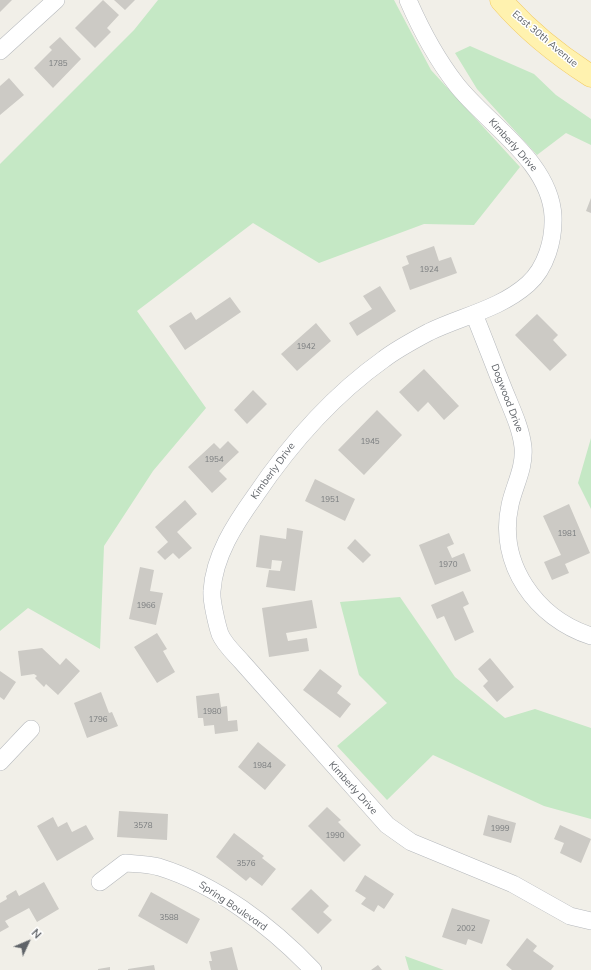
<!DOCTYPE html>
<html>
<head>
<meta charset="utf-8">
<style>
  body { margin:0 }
  #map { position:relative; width:591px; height:970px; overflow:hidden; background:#f1efe8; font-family:Mulish,sans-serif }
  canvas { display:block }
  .north { position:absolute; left:8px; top:922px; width:40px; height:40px; -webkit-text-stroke:3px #fff; paint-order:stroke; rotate:46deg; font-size:11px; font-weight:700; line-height:16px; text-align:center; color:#5f6368 }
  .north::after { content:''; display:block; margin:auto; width:14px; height:18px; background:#5f6368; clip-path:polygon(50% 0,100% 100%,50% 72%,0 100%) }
</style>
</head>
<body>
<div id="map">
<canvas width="591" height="970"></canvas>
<div class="north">N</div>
</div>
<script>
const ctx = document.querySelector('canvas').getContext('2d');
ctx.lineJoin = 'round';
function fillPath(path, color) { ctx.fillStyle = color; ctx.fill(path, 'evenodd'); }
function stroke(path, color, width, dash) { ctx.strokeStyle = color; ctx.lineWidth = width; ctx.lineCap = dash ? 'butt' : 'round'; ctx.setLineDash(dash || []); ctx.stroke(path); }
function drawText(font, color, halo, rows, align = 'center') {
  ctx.font = font + ' Mulish,sans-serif'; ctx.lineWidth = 3; ctx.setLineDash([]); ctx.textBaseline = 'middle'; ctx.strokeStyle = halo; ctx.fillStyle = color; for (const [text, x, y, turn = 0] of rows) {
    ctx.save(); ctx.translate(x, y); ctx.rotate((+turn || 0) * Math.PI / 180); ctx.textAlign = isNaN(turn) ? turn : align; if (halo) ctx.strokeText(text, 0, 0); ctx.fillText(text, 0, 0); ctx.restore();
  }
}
fillPath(new Path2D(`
  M158,0H394L431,70L520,167L474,225L424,224L319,263L253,223L137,311L206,408L153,471L104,546L100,649L28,608L0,631V164L134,30Z
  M470,46L534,74L556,95L591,119V145L566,133L537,155L477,89L455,53Z
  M591,438V509L578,483Z
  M400,597L455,677L505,718L535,709L591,728V819L544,806L433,755L387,800L337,746L387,703L359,675L340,602Z
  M405,956L444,970H409Z`), '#c5e8c5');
fillPath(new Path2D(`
  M0,0H12L0,12Z
  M103,0L119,15L107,28L111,32L95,48L75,28Z
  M114,0H135L125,10Z
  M60,37L81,59L53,88L34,68L52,50L49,47Z
  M9,78L24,95L0,115V86Z
  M591,198V213L586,211Z
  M434,246L439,261L451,257L457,273L410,290L402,267L409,264L406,256Z
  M380,286L396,311L357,336L349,323L372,309L363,296Z
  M230,297L241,312L185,350L169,326L191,312L196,320Z
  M537,314L558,335L553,340L567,355L550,371L515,335Z
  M316,323L331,341L297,371L281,354Z
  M424,369L459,406L444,420L428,402L418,412L399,392Z
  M253,390L267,404L247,424L234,410Z
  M377,410L402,435L364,475L338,450Z
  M228,441L239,452L219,471L227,479L212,493L188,467L214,443L220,449Z
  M315,479L355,499L345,521L305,501Z
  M185,500L197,514L177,532L192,548L179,559L173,553L165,560L157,552L168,542L155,527Z
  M569,504L590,553L565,564L569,573L552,580L544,562L561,555L543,516Z
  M287,528L303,531L295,591L266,587L269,570L280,571L282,561L272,560L271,569L256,567L260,535L286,539Z
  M449,533L454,544L447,547L452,558L464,553L471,571L435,585L419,545Z
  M355,539L371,555L363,563L347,548Z
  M140,567L154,570L150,591L163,593L156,625L129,619Z
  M463,591L469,604L463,607L474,632L455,641L444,616L437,619L431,605Z
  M312,600L317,628L286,633L288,641L307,638L309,651L269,657L262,608Z
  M157,633L167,649L163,651L175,672L157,683L134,647Z
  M42,648L60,665L66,658L80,671L58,695L46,684L44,687L35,678L37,676L34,674L21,676L18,651Z
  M490,658L514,687L497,702L483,686L488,681L478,669Z
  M320,669L342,686L337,693L351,704L340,718L303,690Z
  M0,671L16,682L4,700L0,697Z
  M101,692L109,713L112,712L118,726L87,738L74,703Z
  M219,693L221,707L227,706L228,721L237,720L238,731L215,734L214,725L204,726L203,718H198L196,696Z
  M258,742L286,765L265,790L238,767Z
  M327,807L341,820L338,822L361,845L344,862L308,826Z
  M119,811L168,814L167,840L117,837Z
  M488,815L516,823L511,843L483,835Z
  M53,817L58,827L67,822L72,832L86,825L94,839L57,861L37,826Z
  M560,825L591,839L581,863L560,853L564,843L554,839Z
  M234,833L264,856L262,858L276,869L262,886L250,877L246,881L216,857Z
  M365,875L394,894L384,909L378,905L374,912L361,904L366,898L355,891Z
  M44,882L59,909L37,922L29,908L5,921L9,927L0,932V903L7,899L6,896L16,890L19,896Z
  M311,889L329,906L323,912L332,920L318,934L291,909Z
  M151,892L200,919L187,944L138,916Z
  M452,908L490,920L482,944L468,939L466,945L442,937Z
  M527,938L537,946L533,951L554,966L551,970H512L506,965Z
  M232,947L238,970H211L209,961H212L210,952Z
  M154,965L155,970H128V969Z
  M378,965L382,970H371Z
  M110,967V970H98V969Z`), '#cccac5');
const minor = new Path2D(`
  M408,0C421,30 436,58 456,84C487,124 550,161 553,216C554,240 546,268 528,284C500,309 462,316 429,332C414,340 397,349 384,359C332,396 290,444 255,496C235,524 214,556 212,591C211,600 217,625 220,634C224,644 235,654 242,662L387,825L411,842L513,884L570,916L591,921
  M0,51L56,0
  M474,314C485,341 495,368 506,395C513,412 521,429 523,447C525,468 514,486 510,505C497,564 536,618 591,636
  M0,762L31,729
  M100,882L125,863C136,864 148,864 159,867C217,885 271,926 313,970`);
const primary = new Path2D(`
  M501,0C526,29 558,55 591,76`);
stroke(minor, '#b5b8bc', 18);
stroke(primary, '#f2c960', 23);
stroke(minor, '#fff', 17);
stroke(primary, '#fff2af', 22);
drawText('8px', '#7a7d7f', null, [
  ["1785",58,64],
  ["1924",429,270],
  ["1942",306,347],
  ["1945",370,442],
  ["1954",214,460],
  ["1951",330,500],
  ["1981",567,534],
  ["1970",448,565],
  ["1966",146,606],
  ["1980",212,712],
  ["1796",98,720],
  ["1984",262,766],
  ["3578",143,826],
  ["1999",500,829],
  ["1990",335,836],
  ["3576",246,864],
  ["3588",169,918],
  ["2002",466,929]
]);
drawText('10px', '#5f6368', '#fff', [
  ["East 30th Avenue",545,39,40],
  ["Kimberly Drive",513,145,48],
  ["Dogwood Drive",507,398,69],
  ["Kimberly Drive",273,471,-54],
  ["Kimberly Drive",353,788,48],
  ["Spring Boulevard",233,906,34]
]);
</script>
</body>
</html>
